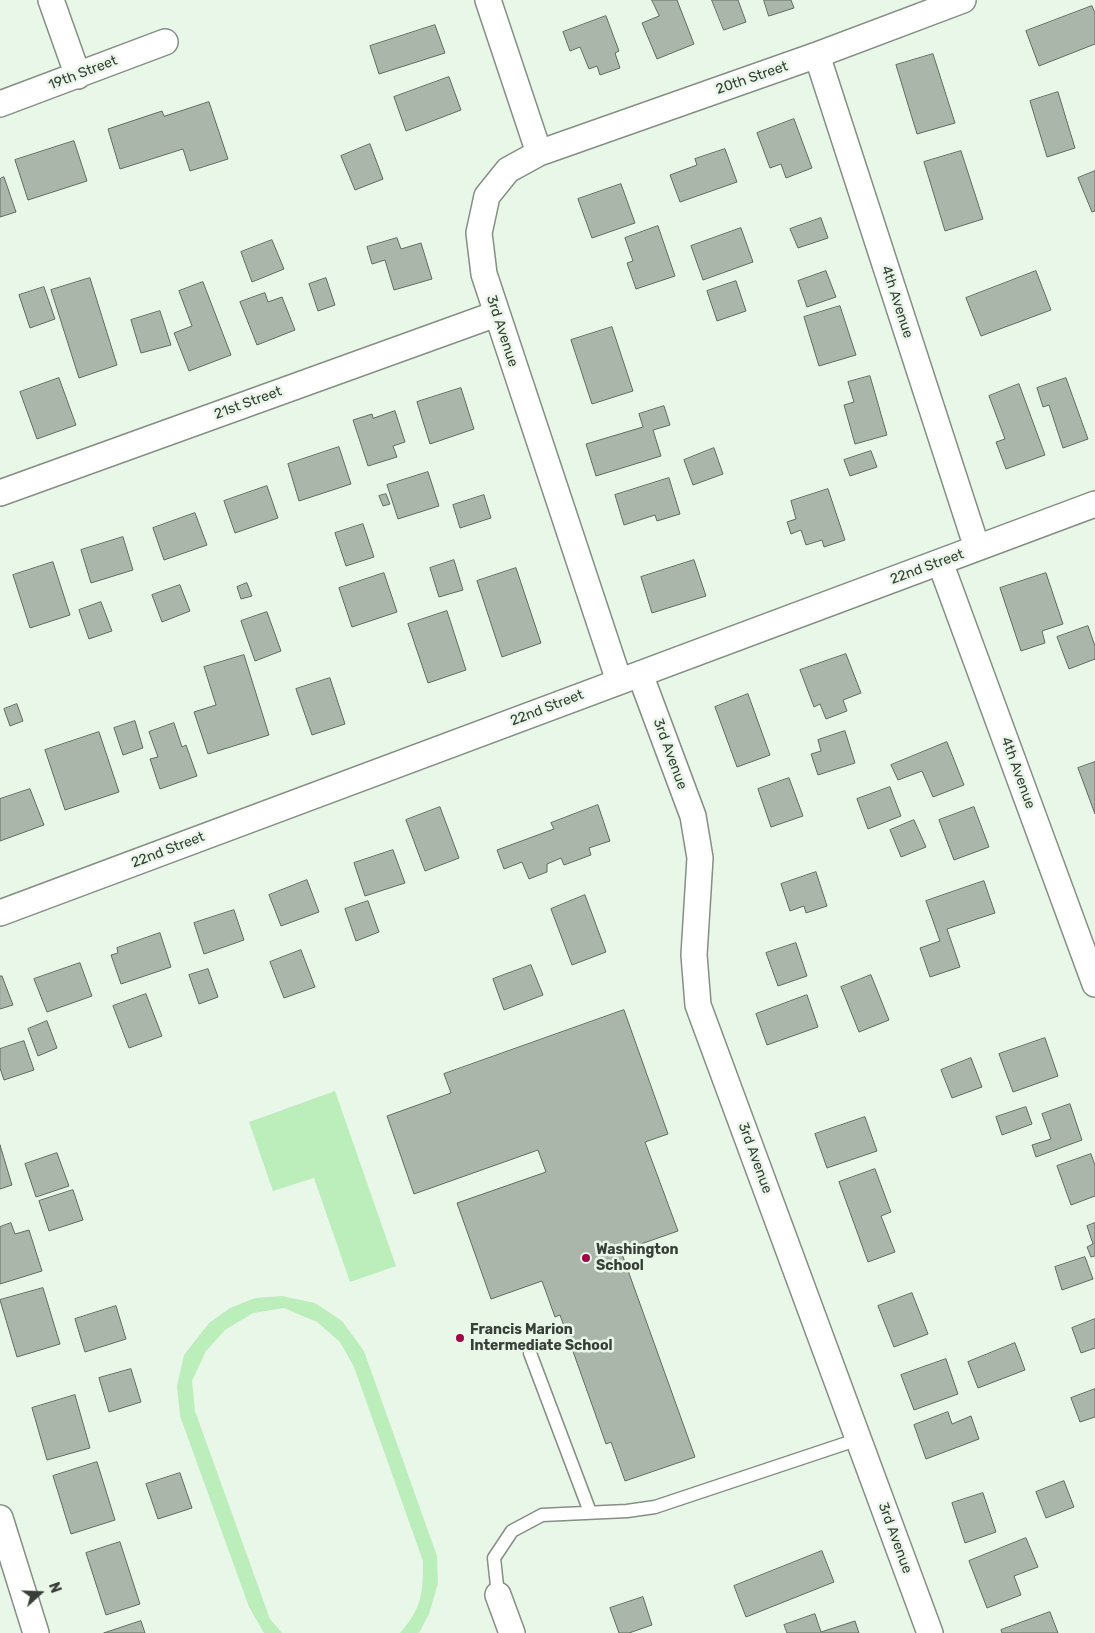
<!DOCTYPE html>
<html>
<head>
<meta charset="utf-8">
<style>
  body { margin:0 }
  #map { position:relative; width:1095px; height:1633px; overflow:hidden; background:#e9f7e9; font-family:Rubik,sans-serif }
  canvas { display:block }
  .north { position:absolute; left:15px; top:1568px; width:50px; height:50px; -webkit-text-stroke:4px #e9f7e9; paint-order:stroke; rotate:70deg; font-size:14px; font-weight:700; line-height:20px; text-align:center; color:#383e38 }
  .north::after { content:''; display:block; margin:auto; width:18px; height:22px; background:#383e38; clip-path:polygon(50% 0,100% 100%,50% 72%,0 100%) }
</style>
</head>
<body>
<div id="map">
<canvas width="1095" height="1633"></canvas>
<div class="north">N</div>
</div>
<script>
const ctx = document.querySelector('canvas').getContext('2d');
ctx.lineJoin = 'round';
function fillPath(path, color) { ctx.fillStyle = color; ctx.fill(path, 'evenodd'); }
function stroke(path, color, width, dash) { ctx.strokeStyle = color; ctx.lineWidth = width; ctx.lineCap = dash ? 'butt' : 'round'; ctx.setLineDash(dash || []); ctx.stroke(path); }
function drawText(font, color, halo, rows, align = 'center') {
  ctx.font = font + ' Rubik,sans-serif'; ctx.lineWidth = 5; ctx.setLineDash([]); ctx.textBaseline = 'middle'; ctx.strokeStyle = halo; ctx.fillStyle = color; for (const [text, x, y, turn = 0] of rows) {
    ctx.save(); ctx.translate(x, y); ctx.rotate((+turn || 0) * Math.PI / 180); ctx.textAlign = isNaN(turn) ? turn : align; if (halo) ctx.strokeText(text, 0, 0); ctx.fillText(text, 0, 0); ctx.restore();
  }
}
fillPath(new Path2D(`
  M335,1091L396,1266L350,1282L314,1178L273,1191L249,1122Z
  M282,1296L315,1303L342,1321L364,1351L437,1556L438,1583L429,1614L419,1633H400C422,1608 423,1593 423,1561L354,1367L340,1342L317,1322L284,1308L253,1313L225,1330L206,1351L192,1381L195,1411L270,1619L282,1633H264L249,1607L180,1416L177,1386L184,1355L209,1323L230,1308L255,1298Z`), '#beb');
const building = new Path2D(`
  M652,0H677L694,44L657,59L642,23L659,16Z
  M712,0H738L746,22L724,30Z
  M764,0H791L794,8L769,16Z
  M1092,6L1095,13V44L1039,66L1026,31Z
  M606,16L619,51L615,53L620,68L600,75L597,66L589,69L580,47L570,51L563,32Z
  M435,25L445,53L379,74L370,46Z
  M933,54L955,123L917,134L896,65Z
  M449,77L461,110L406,131L394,97Z
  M1058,92L1075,148L1047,157L1030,101Z
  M209,102L228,159L190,171L183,149L120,169L108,129L162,111L164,116Z
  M794,119L812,168L786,178L781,164L770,168L757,133Z
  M74,141L87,181L28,200L15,160Z
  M370,144L383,179L355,190L341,156Z
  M725,149L737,182L680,202L670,175L697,165L695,159Z
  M961,151L983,219L945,231L924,162Z
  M1095,171V211L1092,212L1078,178Z
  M4,177L16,212L0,217V179Z
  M621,184L635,223L592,238L578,199Z
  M821,218L828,238L798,248L790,229Z
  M658,226L675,276L636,289L627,263L633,261L625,238Z
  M741,228L753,262L703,280L691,246Z
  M397,238L401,249L421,243L432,279L394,290L385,260L372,264L367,247Z
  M272,240L284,269L252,282L241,252Z
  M826,271L836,297L807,307L798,281Z
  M1036,271L1051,310L981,336L966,298Z
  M90,278L117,365L79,378L51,290Z
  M326,278L335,305L318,311L309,284Z
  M736,281L746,311L717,321L707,291Z
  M203,282L231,355L189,371L174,333L192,326L179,291Z
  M44,287L55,319L30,328L19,295Z
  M265,293L268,302L282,297L295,330L257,345L240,302Z
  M840,306L856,355L819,366L804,317Z
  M160,311L171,345L141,353L131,320Z
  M612,327L633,391L592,404L571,340Z
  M870,376L887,435L855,444L844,405L854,402L848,382Z
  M59,378L76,425L37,439L20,392Z
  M1066,378L1088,439L1063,448L1049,405L1043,407L1037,388Z
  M1019,384L1045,455L1006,469L996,442L1005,439L989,396Z
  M461,388L474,429L430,444L417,402Z
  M664,406L670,425L653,430L661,456L596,476L586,444L643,427L639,414Z
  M395,411L405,442L393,446L397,457L368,466L353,420L372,414L373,418Z
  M339,447L351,484L299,501L288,464Z
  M714,448L723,474L693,485L684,460Z
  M871,451L877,467L850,476L844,460Z
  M428,472L439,506L398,519L387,485Z
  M669,478L680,514L657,521L655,515L624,525L615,495Z
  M267,486L278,518L235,533L224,501Z
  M828,489L845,540L824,547L822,540L806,545L801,530L791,534L787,522L796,519L791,501Z
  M386,494L390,504L383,506L379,496Z
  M484,495L491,518L460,528L453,505Z
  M195,513L207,545L164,560L153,528Z
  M363,524L374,557L346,566L335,533Z
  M123,537L133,570L91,583L81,550Z
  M454,560L463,590L439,597L430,568Z
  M694,560L706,596L652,613L641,577Z
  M53,562L70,615L30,628L13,575Z
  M516,568L541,643L502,657L477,581Z
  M384,573L397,612L352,627L339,588Z
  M1046,573L1063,624L1042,631L1045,643L1021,651L1000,588Z
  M247,583L252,596L241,599L237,587Z
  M180,585L190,611L162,622L152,595Z
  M101,602L112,631L89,639L79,610Z
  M447,611L466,670L428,683L408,624Z
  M267,612L281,651L255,661L241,621Z
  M1088,626L1095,646V659L1069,669L1057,637Z
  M846,654L861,693L843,700L847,711L826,719L820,704L814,707L800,670Z
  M244,655L269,735L208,754L194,712L216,705L204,667Z
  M330,678L345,724L312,735L296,689Z
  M748,694L770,755L737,767L715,707Z
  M17,704L23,721L10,726L4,709Z
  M135,721L143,748L123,755L114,728Z
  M174,723L182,747L186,745L197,776L160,789L150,759L158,757L149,732Z
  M845,731L855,763L818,775L811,754L821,751L818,740Z
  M99,732L119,792L65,810L45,750Z
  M947,742L964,785L933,797L922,771L898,780L891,765Z
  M1095,762V814L1078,768Z
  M789,778L803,816L771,827L758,789Z
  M890,787L901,816L868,829L857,799Z
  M30,789L44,825L0,841V799Z
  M598,805L610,841L589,848L591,855L564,865L561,858L547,864V872L529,879L522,862L504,869L497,850L554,829L551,823Z
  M440,807L459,858L425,871L406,820Z
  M974,807L989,847L954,860L939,820Z
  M914,820L926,847L901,857L890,830Z
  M393,850L405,883L365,896L354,863Z
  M816,872L827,906L806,913L804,906L790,911L781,884Z
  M307,880L319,912L281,926L269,895Z
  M984,881L995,913L947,929L960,967L930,977L920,948L940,941L926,901Z
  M585,895L606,952L572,965L551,909Z
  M368,901L379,932L356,941L345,909Z
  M234,910L244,940L204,954L194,923Z
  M160,933L171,967L121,984L111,955L118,953L117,948Z
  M796,943L807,976L778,986L766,953Z
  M301,950L315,987L284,998L270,962Z
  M80,963L92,996L47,1012L34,979Z
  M531,965L543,995L504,1010L493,979Z
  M208,969L218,997L199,1004L189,975Z
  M871,975L889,1020L859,1032L841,987Z
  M0,976H2L13,1005L0,1009Z
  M146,994L162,1036L129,1048L113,1006Z
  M807,995L818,1027L767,1045L756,1014Z
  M624,1010L668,1134L645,1142L678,1231L621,1251L695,1457L625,1481L611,1442L606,1444L560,1315L555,1317L542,1281L491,1299L457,1203L546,1172L538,1150L414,1194L387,1116L451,1093L444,1074Z
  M47,1021L57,1048L38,1056L28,1029Z
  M1045,1038L1058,1076L1013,1092L999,1054Z
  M24,1041L34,1070L4,1080L0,1068V1049Z
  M971,1058L982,1087L952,1098L941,1070Z
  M1070,1104L1082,1140L1036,1157L1032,1145L1051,1139L1042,1114Z
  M1026,1107L1032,1124L1002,1135L996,1117Z
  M865,1117L877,1151L827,1168L815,1134Z
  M0,1145L12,1185L0,1189Z
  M57,1153L69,1186L36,1197L25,1164Z
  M1091,1154L1095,1165V1196L1071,1205L1057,1166Z
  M875,1169L891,1212L881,1216L895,1252L868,1262L839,1182Z
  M73,1190L83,1220L49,1231L39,1201Z
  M11,1223L15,1234L29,1230L42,1271L0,1284V1227Z
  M1095,1223V1256L1091,1257L1087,1247L1093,1244L1087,1226Z
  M1085,1257L1093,1279L1062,1290L1055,1267Z
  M43,1288L60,1344L17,1357L0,1300Z
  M912,1293L928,1334L894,1347L878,1306Z
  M116,1306L126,1339L85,1352L75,1319Z
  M1095,1319V1348L1081,1353L1072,1328Z
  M1015,1343L1025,1370L978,1388L968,1362Z
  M946,1359L958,1394L914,1410L901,1375Z
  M131,1369L141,1402L109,1412L99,1378Z
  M1095,1389V1417L1080,1422L1071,1398Z
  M75,1395L90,1448L47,1460L32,1408Z
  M948,1412L952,1424L971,1416L979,1439L926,1459L914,1425Z
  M97,1462L115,1520L71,1534L53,1476Z
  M180,1473L192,1508L158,1519L146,1484Z
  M1064,1481L1074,1507L1046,1518L1036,1492Z
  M983,1493L996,1532L965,1543L952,1503Z
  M1026,1538L1038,1567L1014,1576L1021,1595L987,1608L969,1561Z
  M120,1542L140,1604L106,1615L86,1553Z
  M822,1551L834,1582L746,1617L734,1586Z
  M643,1597L652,1625L629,1633H619L610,1608Z
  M1050,1612L1058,1633H1002L1001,1630Z
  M815,1614L821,1632L855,1621L859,1633H787L784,1625Z
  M141,1621L145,1633H104Z`);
fillPath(building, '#aab6a9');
stroke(building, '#606c60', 1);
const service = new Path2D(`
  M530,1353L590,1512
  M498,1595L494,1558L512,1531L542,1515L627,1511L655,1507L859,1439`);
const minor = new Path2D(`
  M51,0L78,76
  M488,0L539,153L508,170L487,196L479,233L484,274L619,681
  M817,55L977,548
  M0,104L165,42
  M539,153L817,55L963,0
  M0,493L496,314
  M940,562L1095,984
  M640,674L693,816L700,858L694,955L698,1005L930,1633
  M0,913L1095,504
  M0,1518L36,1633
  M498,1595L512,1633`);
stroke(service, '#839083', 15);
stroke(minor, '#839083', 28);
stroke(service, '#fff', 12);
stroke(minor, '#fff', 25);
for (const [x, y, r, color] of [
  [586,1258,5,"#a10647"],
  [460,1338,5,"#a10647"]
]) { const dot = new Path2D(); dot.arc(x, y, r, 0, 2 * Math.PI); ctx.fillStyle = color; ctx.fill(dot); stroke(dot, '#e9f7e9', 2); }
drawText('14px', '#383e38', '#e9f7e9', [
  ["19th Street",83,73,-21],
  ["20th Street",752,78,-19],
  ["4th Avenue",897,302,72],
  ["3rd Avenue",502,331,72],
  ["21st Street",248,403,-20],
  ["22nd Street",927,567,-20],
  ["22nd Street",547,708,-21],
  ["3rd Avenue",670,754,70],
  ["4th Avenue",1018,773,70],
  ["22nd Street",168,850,-21],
  ["3rd Avenue",755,1158,70],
  ["3rd Avenue",895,1538,70]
]);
drawText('bold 14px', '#383e38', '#e9f7e9', [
  ["Washington",596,1250],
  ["School",596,1266],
  ["Francis Marion",470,1330],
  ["Intermediate School",470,1346]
], 'left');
</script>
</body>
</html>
